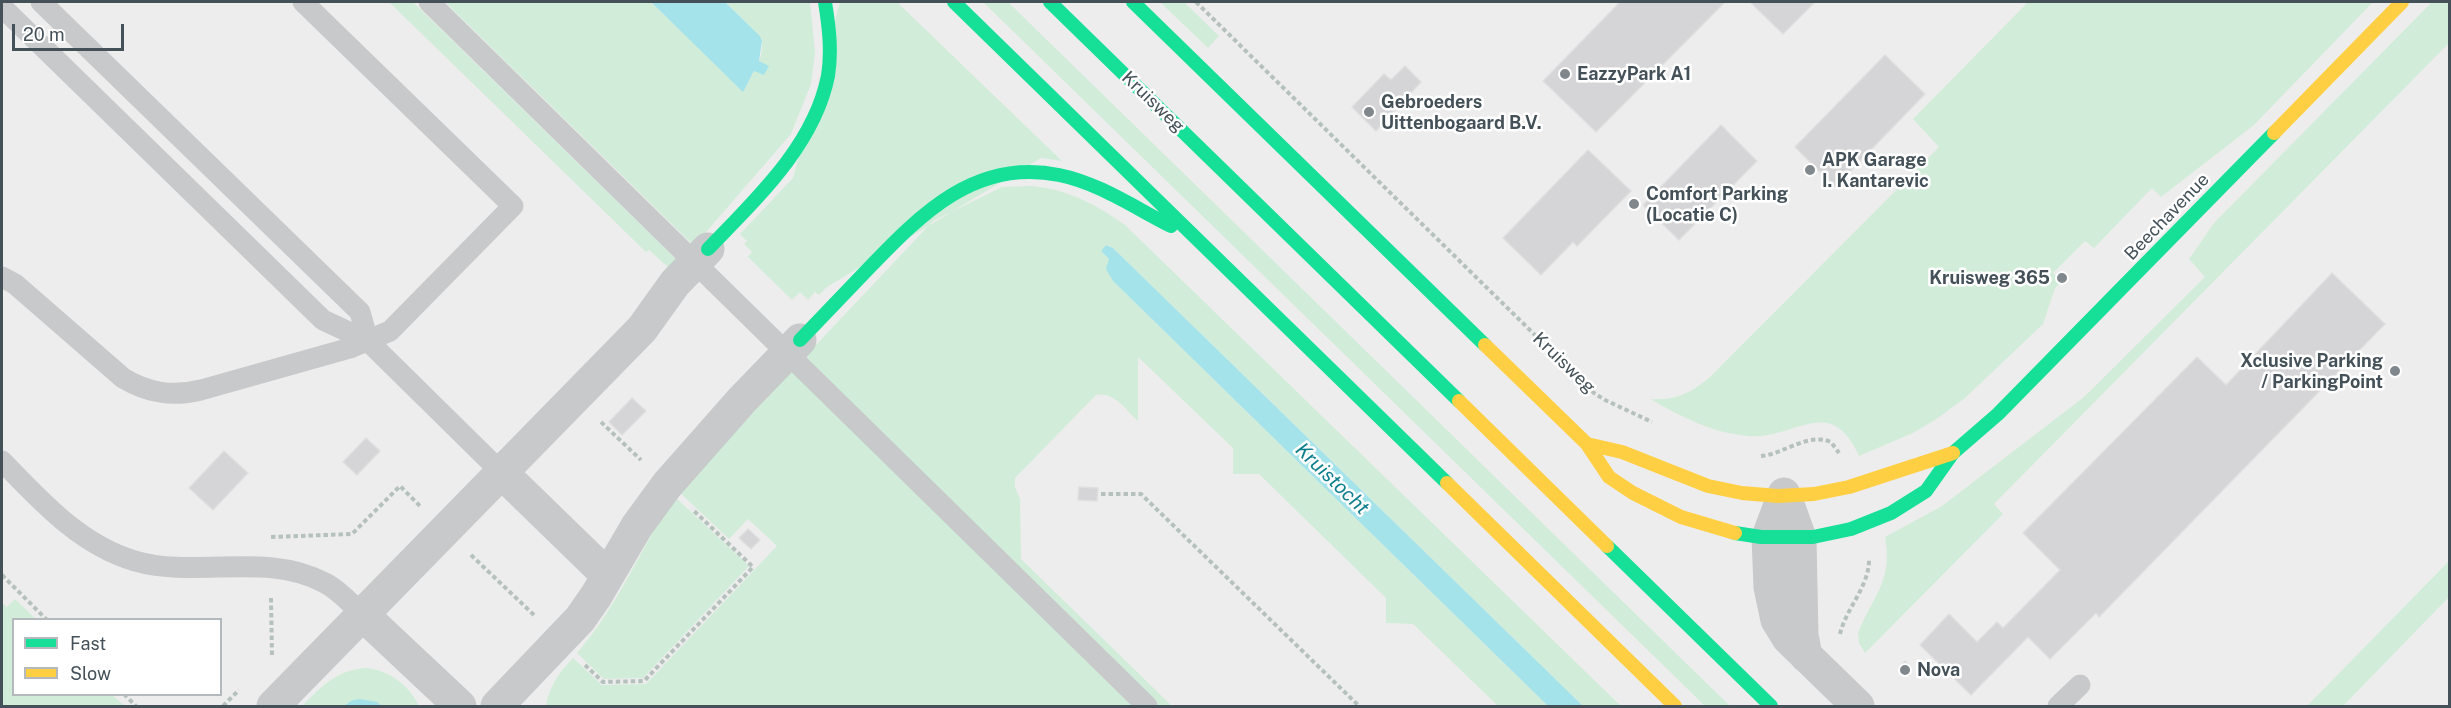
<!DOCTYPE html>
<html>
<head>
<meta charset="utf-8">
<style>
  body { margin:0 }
  #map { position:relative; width:2451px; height:708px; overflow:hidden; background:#eeeded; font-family:"Public Sans",sans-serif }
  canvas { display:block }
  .frame { position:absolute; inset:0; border:3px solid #445159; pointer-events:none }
  .legend { position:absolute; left:12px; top:618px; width:210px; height:78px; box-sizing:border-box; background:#fff; border:2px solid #b4b9bd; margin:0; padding:8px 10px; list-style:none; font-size:18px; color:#445159 }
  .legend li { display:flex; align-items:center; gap:12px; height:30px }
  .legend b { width:30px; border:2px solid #b4b9bd }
  .scale { position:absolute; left:12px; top:24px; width:112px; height:27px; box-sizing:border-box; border:3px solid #445159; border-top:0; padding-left:8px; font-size:18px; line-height:21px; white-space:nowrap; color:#445159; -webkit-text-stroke:4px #fff; paint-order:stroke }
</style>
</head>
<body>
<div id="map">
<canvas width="2451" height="708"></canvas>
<div class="frame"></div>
<ul class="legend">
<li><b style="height:8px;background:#16e098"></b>Fast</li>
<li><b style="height:8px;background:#ffcf43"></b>Slow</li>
</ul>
<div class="scale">20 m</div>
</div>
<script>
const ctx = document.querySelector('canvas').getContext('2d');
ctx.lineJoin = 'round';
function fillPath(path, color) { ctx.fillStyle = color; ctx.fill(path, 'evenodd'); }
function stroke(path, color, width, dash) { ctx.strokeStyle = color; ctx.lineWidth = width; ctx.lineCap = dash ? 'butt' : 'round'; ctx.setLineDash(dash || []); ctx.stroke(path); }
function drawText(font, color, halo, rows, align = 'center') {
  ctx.font = font + ' "Public Sans",sans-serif'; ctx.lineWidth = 5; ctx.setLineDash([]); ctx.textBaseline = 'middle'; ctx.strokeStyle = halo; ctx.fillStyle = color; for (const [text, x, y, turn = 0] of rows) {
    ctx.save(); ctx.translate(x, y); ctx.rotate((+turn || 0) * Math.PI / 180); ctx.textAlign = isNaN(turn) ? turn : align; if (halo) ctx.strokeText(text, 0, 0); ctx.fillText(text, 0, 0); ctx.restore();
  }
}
fillPath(new Path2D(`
  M389,2H413L678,261L668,267L649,250L646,252Z
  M445,2H651L743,91C751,76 768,54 760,36L725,2H810L815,52L811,84L791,134L694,246Z
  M840,2H897L1062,161L1041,158L827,287L819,295L815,292L808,300L800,292L792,300L748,257L752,252L744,244L747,241L740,234L793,178Z
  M983,2H1008L1730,706H1705Z
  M1160,2H1184L1219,36L1208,48Z
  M2028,2H2373L2254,125L2161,197L2152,188L2094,248L2085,241L2053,273L2061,282L2055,288L2043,324L1965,398L1935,420L1913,433L1859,456C1830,392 1795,440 1748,436C1712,433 1682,417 1650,399C1675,401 1691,393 1710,377L1939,147L1913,119Z
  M2432,2H2449V43L1994,504L2003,514L1865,653L1859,643L1858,633C1873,595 1893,582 1885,537L1942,506L2084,397L2205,277L2189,259L2214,223Z
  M1002,187C1014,187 1028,185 1040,187C1071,191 1100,207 1125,225L1621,706H1583L1113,248L1106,245L1101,251L1109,259L1113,281L1548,706H1498L1413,624L1386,623V598L1259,474H1233V448L1138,357V421C1126,410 1114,391 1096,395L1015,478V487L1020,499L1021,559L1172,706H546C549,686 559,673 573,658L602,685L646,684L777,546L748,519L729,539L678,491L933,221Z
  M674,496L749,566L643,678L604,679L577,653C618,606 641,548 674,496Z
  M2449,561V597L2343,706H2307Z
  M15,599L36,619L14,620V694L112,695L125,706H2V603L7,607Z
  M368,668C390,671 410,686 419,706H382L377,702L347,703L343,706H302C322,686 337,669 368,668Z`), '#d1edd9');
fillPath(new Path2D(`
  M651,2H725L760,36L762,41L759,61L769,66L764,75L754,71L743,92Z
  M1106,245L1113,248L1583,706H1548L1113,281L1106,269L1109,259L1101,251Z
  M360,699L377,702L382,706H343L353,700Z`), '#a5e3eb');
const building = new Path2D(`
  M1620,2H1725L1596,132L1543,81Z
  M1750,2H1815L1783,34Z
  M1885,55L1925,94L1835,187L1795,147Z
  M1405,66L1421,82L1376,131L1352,107L1384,74L1391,80Z
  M1721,125L1757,161L1679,240L1643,205Z
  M1588,150L1631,191L1577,246L1573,242L1541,275L1503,238Z
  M2332,273L2385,324L2099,617L2096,613L2050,659L2028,637L1971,695L1920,645L1949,614L1977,642L1997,622L2003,628L2060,570L2023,533L2197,357L2226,385Z
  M632,398L646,411L622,435L609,422Z
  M366,438L380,451L357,475L343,462Z
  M224,451L248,473L213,510L189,488Z
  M1079,487L1098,488L1097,501L1078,500Z
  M748,529L760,540L751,549L739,538Z
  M1905,661L1911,667L1905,673L1899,667Z`);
fillPath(building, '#d5d5d7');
stroke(building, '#dfdfe0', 1.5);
stroke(new Path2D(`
  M1196,2L1594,393L1605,400L1652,422
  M601,422L641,460
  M1761,456C1784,454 1808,432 1831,442L1839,453
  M1101,494H1141L1359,706
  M271,537L352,534L400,486L420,506
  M471,555L535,616
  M2,575L47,620
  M271,598L272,657
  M1840,634C1846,608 1870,586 1869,558
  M585,665L603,682L644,681L753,567L692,509
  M124,694L136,706
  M223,706L239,690`), '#b5c1bc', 4, [4.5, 3]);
stroke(new Path2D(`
  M41,2L360,312L368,341
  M429,2L1147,706
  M2,7L323,320L368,341L501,472
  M2,277L15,284L123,378C148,393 172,397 201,390L350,348L390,331L513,206L303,2
  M2,461C41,501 80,545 135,561C197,579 266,551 325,583C339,590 351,604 363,615
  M2058,706L2080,685`), '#c7c9cb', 21);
stroke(new Path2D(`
  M501,472L607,575
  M1784,494L1768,537L1770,587L1777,620L1788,638L1858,706
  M1790,510L1800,538L1802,635L1806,656
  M363,615L460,706
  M273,706L642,329L675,283L708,249
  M497,706L580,619L596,596L637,526L667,485L742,400L800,340`), '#c7c9cb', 33);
stroke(new Path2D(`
  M954,2L1447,483
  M1050,2L1459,401
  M1133,2L1485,345
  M708,249C755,200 814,146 828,76C832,51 829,27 825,2
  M800,340C823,316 846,292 869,268C922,213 976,158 1059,175C1099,183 1135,208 1171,226
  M1735,533L1761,537H1813L1851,529L1891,513L1926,491L1953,453L1998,414L2274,133
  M1607,546L1771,706`), '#16e098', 14);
stroke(new Path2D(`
  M2274,133L2402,2
  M1485,345L1587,444L1609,477L1633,493L1681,517L1735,533
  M1459,401L1607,546
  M1587,444L1622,452L1708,486L1742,493L1778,496L1814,494L1849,487L1953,453
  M1447,483L1675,706`), '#ffcf43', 14);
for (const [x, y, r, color] of [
  [1565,74,6,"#80888d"],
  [1369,112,6,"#80888d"],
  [1810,170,6,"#80888d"],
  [1634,204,6,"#80888d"],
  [2062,278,6,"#80888d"],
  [2395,371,6,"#80888d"],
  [1905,670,6,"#80888d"]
]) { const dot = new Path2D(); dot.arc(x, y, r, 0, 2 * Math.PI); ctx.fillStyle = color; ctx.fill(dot); stroke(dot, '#fff', 2); }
drawText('bold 18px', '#445159', '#fff', [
  ["EazzyPark A1",1577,74],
  ["Gebroeders",1381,102],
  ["Uittenbogaard B.V.",1381,123],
  ["APK Garage",1822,160],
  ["I. Kantarevic",1822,181],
  ["Comfort Parking",1646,194],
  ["(Locatie C)",1646,215],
  ["Kruisweg 365",2050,278,"right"],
  ["Xclusive Parking",2383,361,"right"],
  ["/ ParkingPoint",2383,382,"right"],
  ["Nova",1917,670]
], 'left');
drawText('18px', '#445159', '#fff', [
  ["Kruisweg",1153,102,44],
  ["Beechavenue",2167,217,-46],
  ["Kruisweg",1564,363,44]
]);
drawText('italic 20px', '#0e7f8d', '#fff', [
  ["Kruistocht",1332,479,44]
]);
</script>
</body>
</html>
